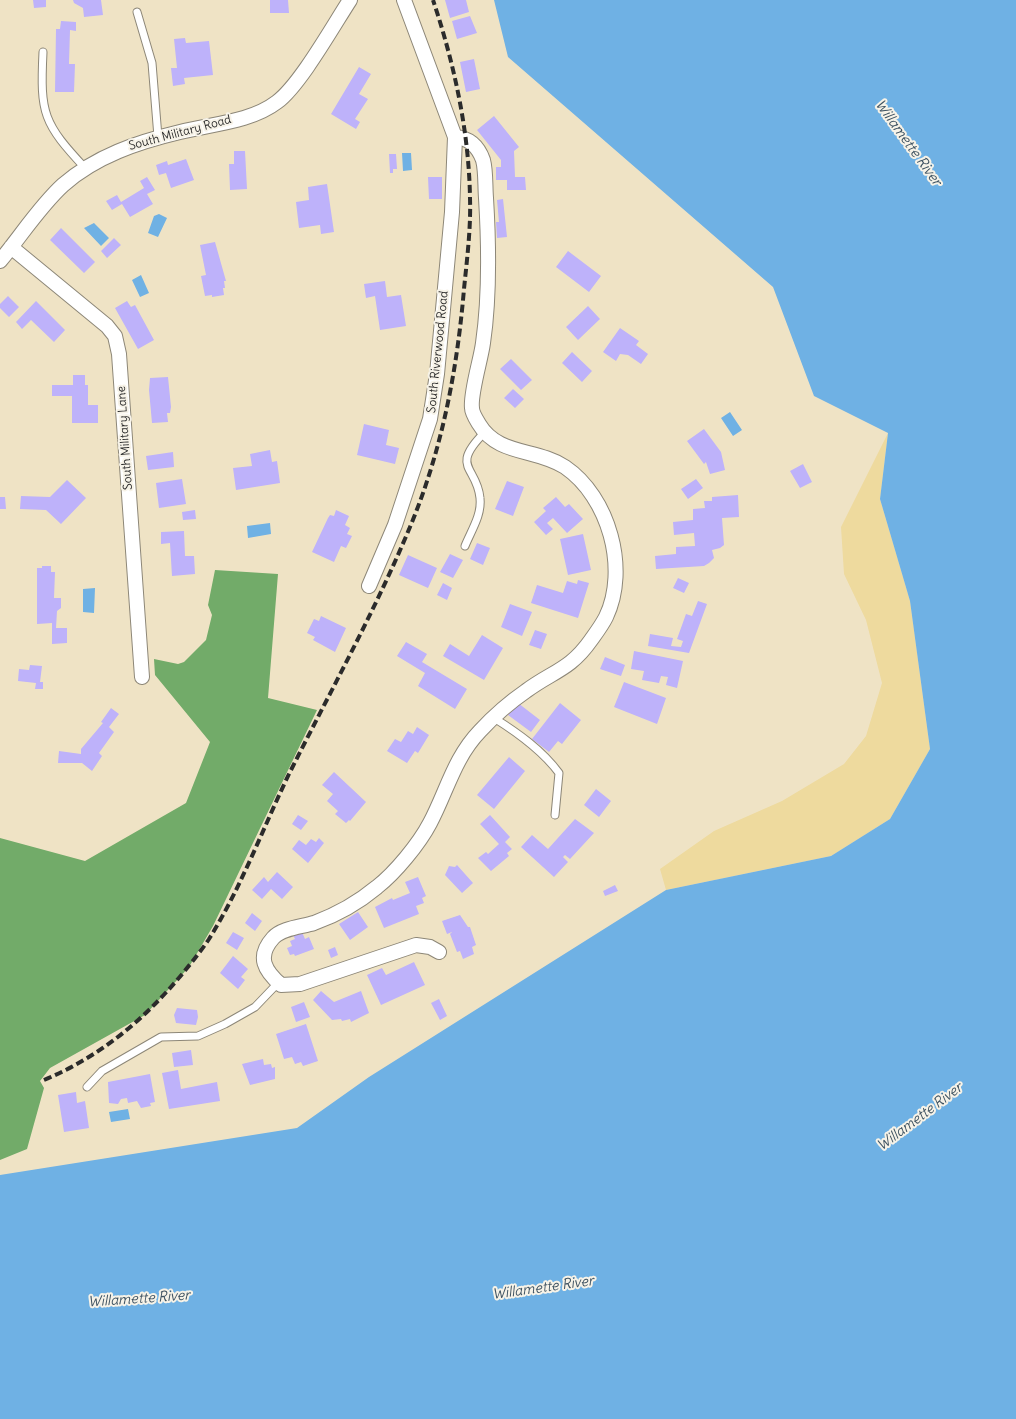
<!DOCTYPE html>
<html>
<head>
<meta charset="utf-8">
<style>
  body { margin:0 }
  canvas { display:block; background:#efe3c5 }
</style>
</head>
<body>
<canvas width="1016" height="1419"></canvas>
<script>
const ctx = document.querySelector('canvas').getContext('2d');
ctx.lineJoin = 'round';
function fillPath(path, color) { ctx.fillStyle = color; ctx.fill(path, 'evenodd'); }
function stroke(path, color, width, dash) { ctx.strokeStyle = color; ctx.lineWidth = width; ctx.lineCap = dash ? 'butt' : 'round'; ctx.setLineDash(dash || []); ctx.stroke(path); }
function drawText(font, color, halo, rows, align = 'center') {
  ctx.font = font + ' Delius,sans-serif'; ctx.lineWidth = 4; ctx.setLineDash([]); ctx.textBaseline = 'middle'; ctx.strokeStyle = halo; ctx.fillStyle = color; for (const [text, x, y, turn = 0] of rows) {
    ctx.save(); ctx.translate(x, y); ctx.rotate((+turn || 0) * Math.PI / 180); ctx.textAlign = isNaN(turn) ? turn : align; if (halo) ctx.strokeText(text, 0, 0); ctx.fillText(text, 0, 0); ctx.restore();
  }
}
fillPath(new Path2D(`
  M215,570L278,574L268,698L317,710L213,926L189,967L145,1015L50,1068L40,1081L44,1088L27,1149L0,1160V838L85,861L186,803L210,742L155,675L154,659L178,664L184,662L206,640L212,615L208,605Z`), '#72ab69');
fillPath(new Path2D(`
  M888,433L880,499L910,601L930,749L890,819L831,856L666,890L660,869L714,831L782,801L844,764L866,736L882,683L866,620L844,574L841,527Z`), '#eeda9e');
fillPath(new Path2D(`
  M494,0H1016V1419H0V1175L297,1128L369,1077L666,890L831,856L890,819L930,749L910,601L880,499L888,433L814,396L773,287L508,57Z
  M402,153H411L412,170L403,171Z
  M159,214L167,218L158,237L148,233L154,216Z
  M94,223L109,238L101,246L84,228Z
  M141,275L149,293L140,297L132,280Z
  M730,412L742,430L733,436L721,418Z
  M270,523L271,534L248,538L247,526Z
  M95,588L94,613L83,612V589Z
  M128,1109L130,1119L111,1122L109,1112Z`), '#6fb1e4');
fillPath(new Path2D(`
  M33,0H46V7L34,8Z
  M73,0H101L103,15L84,17L83,8L74,3Z
  M270,0H288L289,13H270Z
  M445,0H466L469,12L450,18Z
  M470,16L477,33L457,39L452,21Z
  M61,21L76,22V31L70,30L69,64H75L74,92H55L56,29H60Z
  M185,38L186,43L209,41L213,75L184,78L185,84L173,86L171,68H177L174,39Z
  M474,59L480,89L466,92L460,62Z
  M359,67L371,74L359,94L368,99L355,119L360,122L356,129L331,114Z
  M494,116L519,147L514,151L515,177H525L526,190H507V180H496V167H501V160L477,130Z
  M234,151H245L247,189L230,190L229,164H234Z
  M389,154H396L397,169H393V173H390Z
  M186,159L194,180L171,188L166,173L159,175L156,165L167,161L168,165Z
  M147,177L155,190L147,194L153,204L130,217L122,204L112,210L106,201L117,195L121,202L144,188L140,181Z
  M428,177H442V199H429Z
  M327,184L334,232L321,234L320,225L299,228L296,202L309,200L308,187Z
  M503,199L507,237L497,238L496,222H499L497,200Z
  M61,228L95,262L84,273L50,240Z
  M114,238L121,245L107,258L101,251Z
  M215,242L226,281H224L225,288H223L224,295L212,297V295L205,296L201,276L206,275L200,245Z
  M568,251L601,276L589,292L556,267Z
  M385,281L387,297L401,295L406,326L380,330L375,296L366,298L364,284Z
  M8,296L19,307L9,317L0,308V304Z
  M36,301L65,330L54,342L31,320L22,329L16,322Z
  M127,301L131,307L135,305L154,340L138,349L115,308Z
  M588,306L600,319L578,340L566,327Z
  M620,328L639,341L636,345L648,354L641,364L628,355L620,354L616,361L603,352Z
  M572,352L592,371L582,382L562,363Z
  M511,359L532,380L521,390L500,369Z
  M73,375H85V385H88V405H98V423H72V396H52V385H73Z
  M168,377L171,407L170,413H167L168,422L152,423L149,390L150,378Z
  M513,389L524,399L515,408L504,398Z
  M364,424L389,430L386,445L399,448L395,464L357,455Z
  M704,429L721,452L725,470L710,474L706,462L704,464L687,441Z
  M270,450L272,462L277,461L280,483L236,490L233,468L252,466L250,454Z
  M173,452L174,467L148,470L146,456Z
  M803,464L812,482L800,488L790,471Z
  M182,479L186,504L159,508L156,483Z
  M696,479L703,488L688,499L681,489Z
  M67,480L86,498L61,524L46,510L20,509L21,496L50,497Z
  M507,481L524,487L513,516L495,509Z
  M738,495L739,517L722,518L724,545L720,548L712,550L714,558L709,563L704,566L656,569L655,556L676,554V547L695,546L694,533L674,535L673,522L693,520V509L705,508L704,501H712V497Z
  M0,497H5L6,509H0Z
  M556,497L565,507L569,504L583,519L567,533L553,518L547,523L553,529L546,535L534,522L546,511L543,508Z
  M195,510L196,519L183,520L182,512Z
  M336,510L349,516L345,525L350,528L347,534L352,536L346,548L341,546L334,562L312,552L328,518L330,515L334,516Z
  M184,531L185,556H194L195,574L172,576L170,543L161,544V532Z
  M583,534L591,570L568,575L560,539Z
  M477,543L490,548L483,565L470,559Z
  M450,554L463,560L453,578L440,572Z
  M408,555L437,568L428,588L399,575Z
  M42,566H51V572H55L54,598H61V608L57,611L56,628H67V643L52,644V623L37,624V568H42Z
  M678,578L689,583L684,593L673,588Z
  M578,580L589,583L578,618L531,603L537,585L563,593L567,581L577,584Z
  M443,583L452,588L447,600L437,595Z
  M698,601L707,604L689,653L648,646L650,634L673,638L671,646L681,647L683,641L677,639L686,614L692,616Z
  M510,604L532,612L522,636L501,627Z
  M321,616L346,628L335,652L313,640L315,637L307,633L314,619L319,621Z
  M535,630L547,634L541,649L529,645Z
  M482,635L503,648L484,680L443,656L450,644L469,656Z
  M406,642L427,654L422,662L467,689L455,709L418,686L425,673L397,656Z
  M634,651L683,661L677,688L666,685L668,677L661,676L659,683L642,680L644,671L631,669Z
  M605,657L625,665L621,676L600,669Z
  M30,665L42,666L40,682H43V689H35L36,683L18,681L19,669L29,670Z
  M624,682L666,698L657,724L614,707Z
  M518,703L540,720L531,732L508,715Z
  M560,703L581,720L562,744L558,741L549,752L532,739Z
  M111,708L119,714L109,727L114,732L99,753L102,756L92,771L82,763H58L59,751L81,754V749L103,723L101,722Z
  M417,727L429,735L418,753L415,751L407,763L387,751L395,739L401,742L408,731L413,734Z
  M509,757L525,771L494,809L477,795Z
  M334,772L366,802L350,821L349,820L346,823L335,814L338,811L327,801L333,794L322,785Z
  M596,789L611,801L599,817L584,805Z
  M298,815L308,821L301,830L292,824Z
  M490,815L510,837L505,842L512,849L507,853L509,856L491,871L478,858L486,852L488,854L499,844L480,824Z
  M575,819L594,833L570,859L565,855L563,857L568,862L554,877L521,847L532,835L548,849Z
  M319,838L324,843L308,863L292,849L299,840L306,845L311,839L316,842Z
  M457,865L473,883L462,893L445,875L449,866L455,867Z
  M277,872L293,887L282,899L271,889L262,899L252,890L264,877L268,882Z
  M418,877L426,896L422,898L424,903L416,906L419,914L384,928L375,907L392,898L393,900L410,893L405,882Z
  M615,885L618,891L605,896L603,891Z
  M358,912L368,927L350,940L339,924Z
  M252,913L262,921L255,931L245,923Z
  M460,915L468,927H470L476,945L472,947L474,954L463,959L460,951L457,952L450,934L452,932L447,934L442,921Z
  M233,932L244,938L237,950L226,943Z
  M302,932L305,939L309,937L314,949L295,956L294,954L290,955L287,948L292,946L290,941L295,939L293,935Z
  M335,947L338,955L331,958L328,950Z
  M233,956L248,969L241,977L245,980L238,989L220,973Z
  M414,962L425,985L381,1005L367,975L382,968L386,975Z
  M321,991L334,1002L361,991L369,1013L351,1022L350,1019L342,1021L341,1019L332,1020L313,1000Z
  M439,999L447,1016L440,1020L431,1003Z
  M304,1002L310,1017L296,1022L291,1007Z
  M177,1008L197,1010L198,1017L196,1025L176,1023L174,1015Z
  M306,1024L318,1061L303,1066L301,1062L295,1064L292,1057L284,1059L276,1034Z
  M191,1050L193,1065L174,1067L172,1053Z
  M263,1059L264,1065L271,1064L272,1068L275,1067V1079L250,1085L242,1064Z
  M178,1070L181,1089L217,1082L220,1101L169,1109L162,1073Z
  M150,1074L155,1102L150,1103L151,1106L141,1108L137,1101L128,1103L127,1098L121,1099L118,1104L109,1103L108,1082Z
  M76,1092L77,1103L85,1101L89,1128L64,1132L58,1095Z`), '#beb2fa');
const service = new Path2D(`
  M137,12L152,63L158,137
  M43,52C40,114 43,123 86,169
  M465,546C471,531 482,515 480,498C477,466 449,468 485,432
  M494,718C518,733 542,750 559,773L555,815
  M87,1087L102,1071L161,1037L198,1036L225,1024L255,1007L278,983`);
const minor = new Path2D(`
  M11,247L107,326L115,336L119,354L142,677
  M0,261C21,236 39,207 63,185C96,156 138,142 180,132C211,124 251,122 277,102C300,85 333,26 350,0
  M369,586L395,525L430,419L437,374L452,212L455,137L404,0
  M439,952L430,947L416,945L300,984L281,985C265,971 256,957 273,938C282,928 301,927 314,923C336,915 359,902 377,887C395,873 419,844 430,823C447,791 454,758 480,731C493,717 510,702 526,691C553,671 570,670 591,640C596,633 602,625 606,617C629,569 609,497 565,467C536,448 498,456 479,424C476,419 472,413 472,408C470,394 481,359 483,343C490,295 489,247 486,198C485,186 486,171 483,160C478,146 469,138 455,137`);
stroke(service, '#8d8778', 9);
stroke(minor, '#8d8778', 16);
stroke(service, '#fff', 7);
stroke(minor, '#fff', 14);
stroke(new Path2D(`
  M44,1080C101,1056 144,1020 183,973C192,962 201,951 209,939C241,888 263,828 289,774C330,692 375,611 410,527C442,450 457,371 464,289C467,259 471,228 470,198C469,131 454,63 433,0`), '#2b2b2b', 4, [8, 4]);
drawText('12px', '#2b2b2b', '#f7f3e8', [
  ["South Military Road",180,133,-15],
  ["South Riverwood Road",438,352,-84],
  ["South Military Lane",125,438,-94]
]);
drawText('italic 14px', '#3f5362', '#f7f3e8', [
  ["Willamette River",908,143,54],
  ["Willamette River",920,1117,-37],
  ["Willamette River",543,1288,-8],
  ["Willamette River",139,1299,-4]
]);
</script>
</body>
</html>
